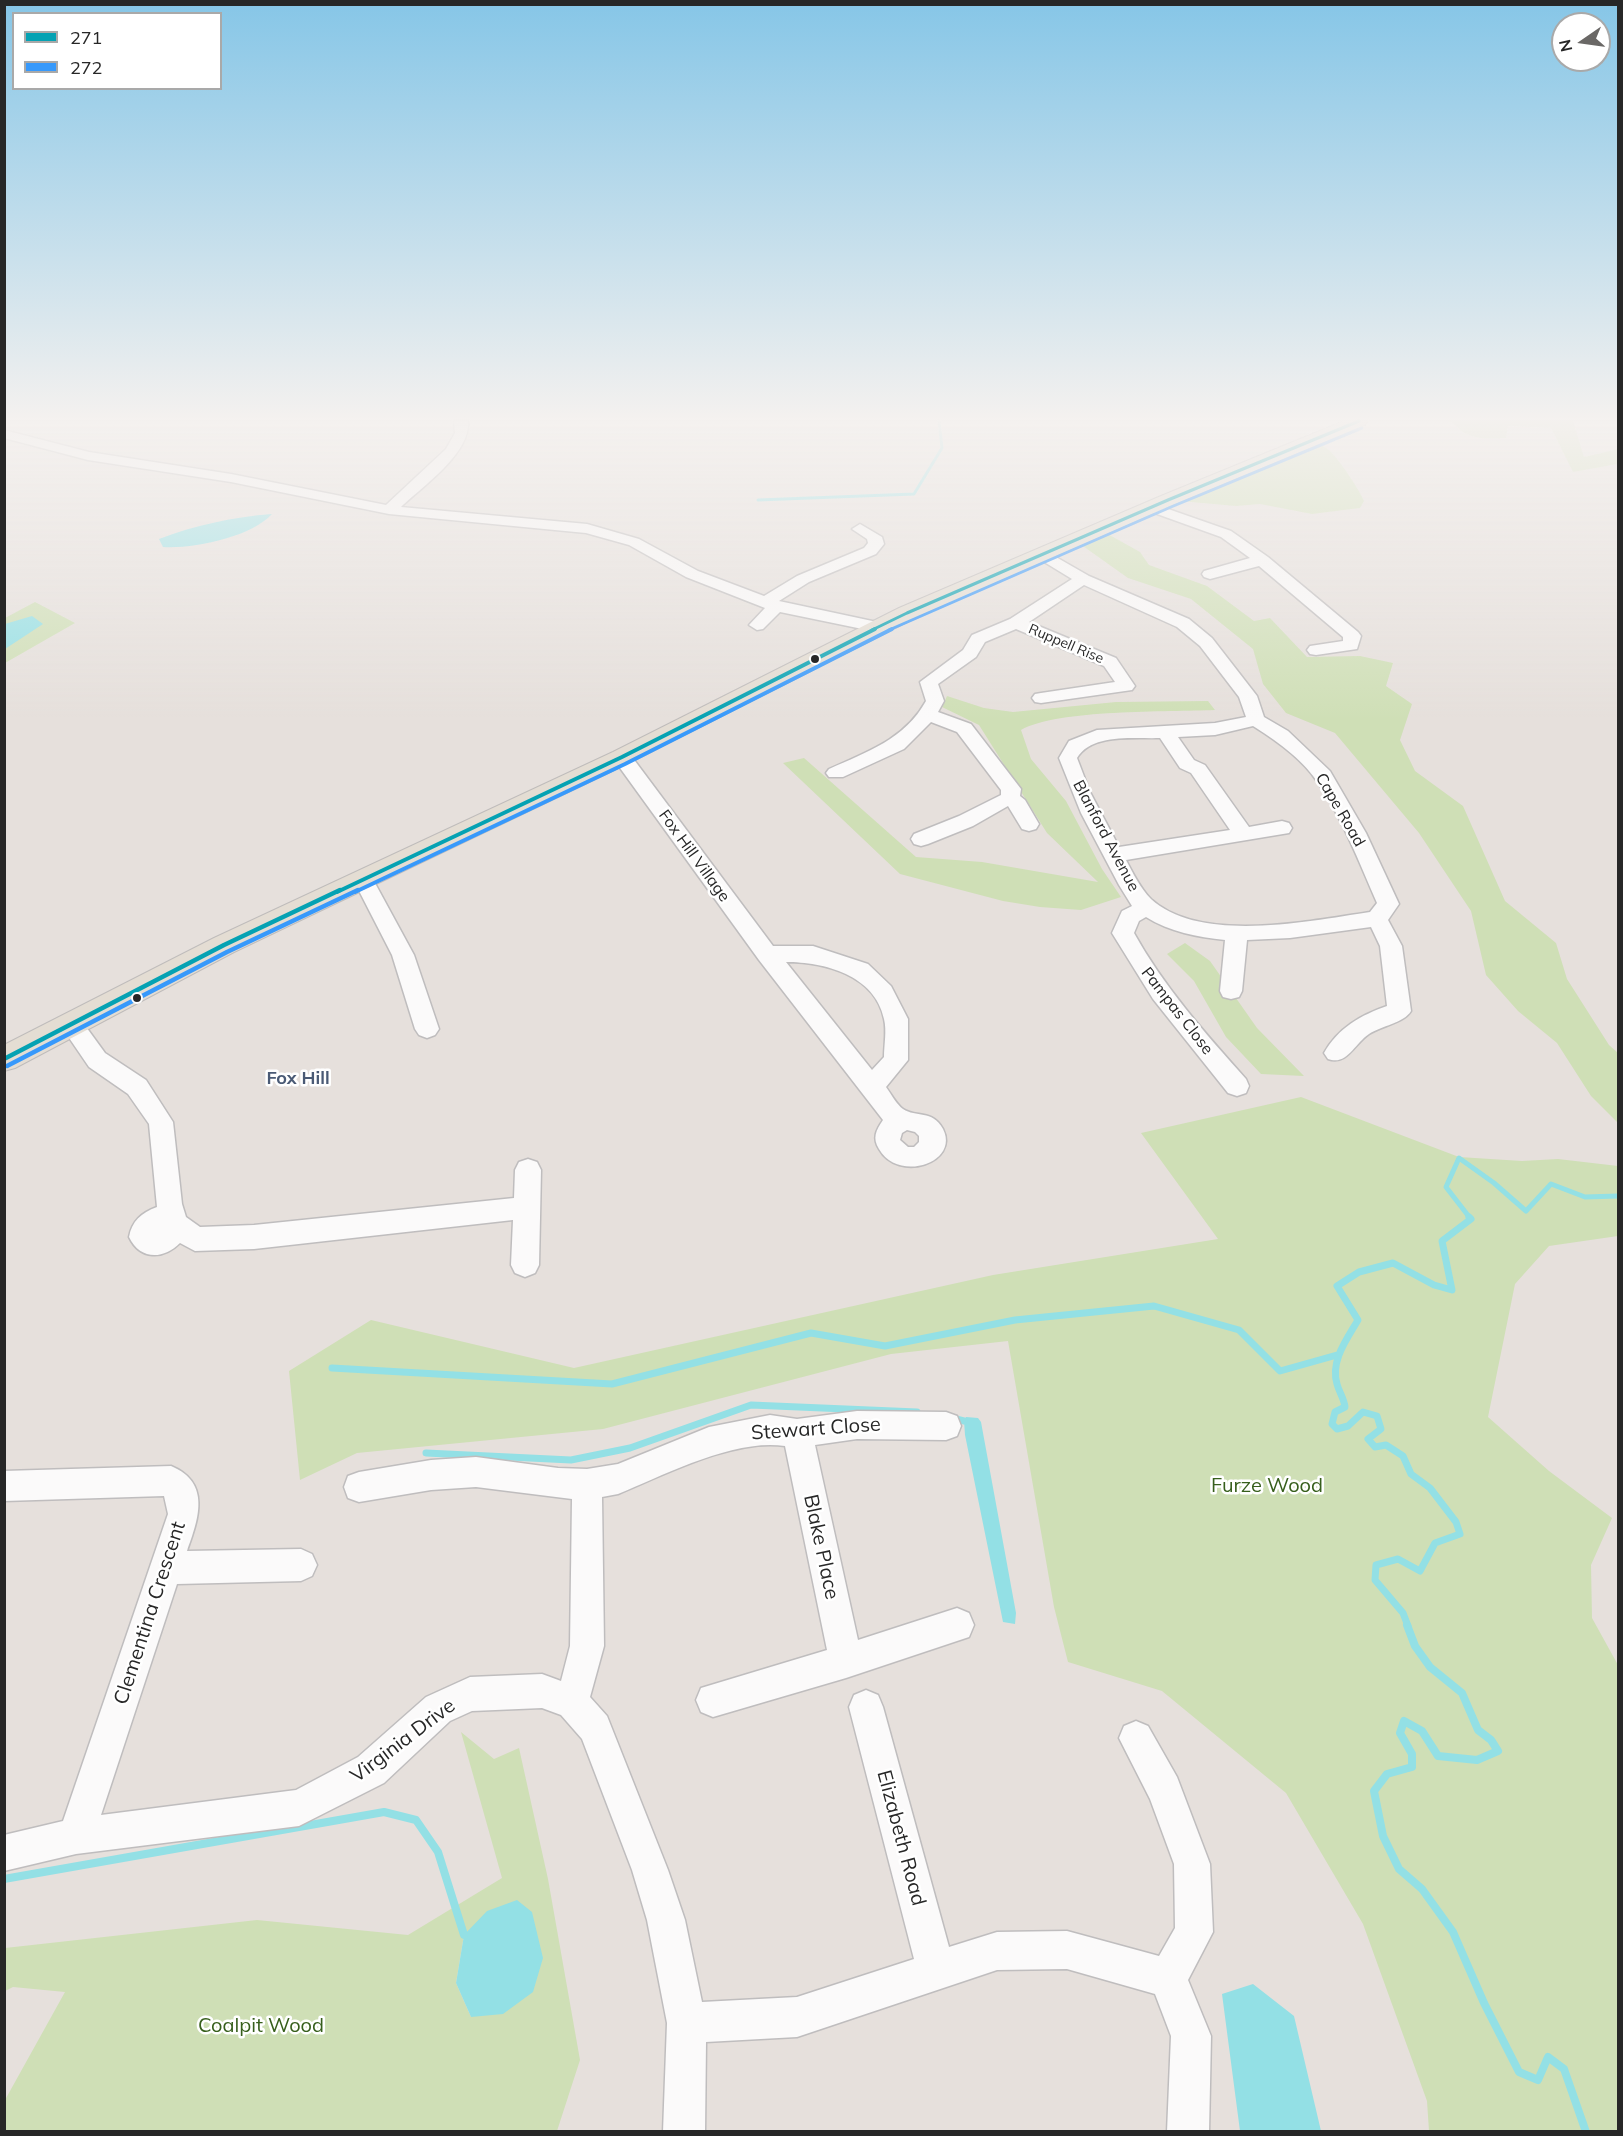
<!DOCTYPE html>
<html>
<head>
<meta charset="utf-8">
<style>
  body { margin:0 }
  #map { position:relative; width:1623px; height:2136px; overflow:hidden; background:#e6e0dc; font-family:Mulish,sans-serif }
  canvas { display:block }
  .frame { position:absolute; inset:0; border:6px solid #272727; pointer-events:none }
  .legend { position:absolute; left:12px; top:12px; width:210px; height:78px; box-sizing:border-box; background:#fff; border:2px solid #a9a9a9; margin:0; padding:8px 10px; list-style:none; font-size:18px; color:#272727 }
  .legend li { display:flex; align-items:center; gap:12px; height:30px }
  .legend b { width:30px; border:2px solid #a9a9a9 }
  .north { position:absolute; left:1551px; top:12px; width:60px; height:60px; box-sizing:border-box; background:#fff; border:2px solid #a9a9a9; border-radius:50%; rotate:257deg; font-size:16px; font-weight:700; line-height:24px; text-align:center; color:#272727 }
  .north::after { content:''; display:block; margin:auto; width:21px; height:27px; background:#6a6866; clip-path:polygon(50% 0,100% 100%,50% 72%,0 100%) }
</style>
</head>
<body>
<div id="map">
<canvas width="1623" height="2136"></canvas>
<div class="frame"></div>
<ul class="legend">
<li><b style="height:8px;background:#05a2b3"></b>271</li>
<li><b style="height:8px;background:#3799fb"></b>272</li>
</ul>
<div class="north">N</div>
</div>
<script>
const ctx = document.querySelector('canvas').getContext('2d');
ctx.lineJoin = 'round';
function fillPath(path, color) { ctx.fillStyle = color; ctx.fill(path, 'evenodd'); }
function stroke(path, color, width, dash) { ctx.strokeStyle = color; ctx.lineWidth = width; ctx.lineCap = dash ? 'butt' : 'round'; ctx.setLineDash(dash || []); ctx.stroke(path); }
function drawText(font, color, halo, rows, align = 'center') {
  ctx.font = font + ' Mulish,sans-serif'; ctx.lineWidth = 5; ctx.setLineDash([]); ctx.textBaseline = 'middle'; ctx.strokeStyle = halo; ctx.fillStyle = color; for (const [text, x, y, turn = 0] of rows) {
    ctx.save(); ctx.translate(x, y); ctx.rotate((+turn || 0) * Math.PI / 180); ctx.textAlign = isNaN(turn) ? turn : align; if (halo) ctx.strokeText(text, 0, 0); ctx.fillText(text, 0, 0); ctx.restore();
  }
}
fillPath(new Path2D(`
  M1447,421H1573L1584,457L1618,449V464L1573,472L1551,428L1508,426L1506,438C1494,438 1478,440 1467,434C1458,431 1457,423 1447,421Z
  M1312,441C1317,443 1324,446 1329,450C1339,459 1359,489 1364,501L1360,508L1312,514L1260,504L1236,506L1168,500Z
  M1106,533L1140,552L1149,565L1207,586L1254,621L1270,618L1307,657L1360,656L1393,663L1386,686L1412,704L1400,740L1415,771L1463,806L1505,901L1556,943L1567,979L1609,1045L1618,1053V1123L1591,1096L1557,1043L1518,1011L1486,975L1471,911L1419,833L1335,733L1286,713L1263,684L1253,649L1191,599L1128,578L1080,544Z
  M35,602L75,623L5,663V618Z
  M947,696L984,708L1013,712L1116,702L1208,701L1215,710C1169,712 1058,709 1021,730L1031,759L1066,801L1102,869L1121,897L1081,910L1040,907L1003,901L900,874L783,763L804,758L916,857L982,862L1098,882L1047,833L979,725L942,707Z
  M1185,943L1210,961L1257,1028L1304,1076L1261,1074L1226,1037L1194,981L1167,954Z
  M1301,1097L1459,1157L1522,1161L1558,1159L1618,1166V1236L1549,1246L1515,1284L1488,1417L1549,1471L1612,1518L1591,1565L1592,1618L1618,1665V2131H1429L1427,2101L1363,1924L1286,1793L1162,1691L1068,1662L1054,1607L1008,1341L891,1354L603,1429L357,1453L300,1480L289,1371L371,1320L574,1368L993,1275L1218,1239L1141,1133Z
  M461,1732L494,1759L519,1748L548,1879L580,2060L557,2131H5V2100L65,1992L13,1987L5,1991V1948L257,1920L408,1935L502,1878ZM464,1935L471,2017L456,1983Z`), '#cfdfb6');
fillPath(new Path2D(`
  M272,514C251,537 194,549 163,547L159,539C196,525 233,517 272,514Z
  M32,616L43,624L5,649V624Z
  M966,1417L978,1418L981,1422L1016,1613L1015,1624L1003,1622L965,1435L964,1421Z
  M517,1900L532,1912L543,1958L533,1992L503,2014L471,2017L456,1983L464,1935L487,1911Z
  M1253,1984L1294,2016L1321,2131H1240L1222,1994Z`), '#93e0e5');
stroke(new Path2D(`
  M758,500L914,494L942,448L939,421`), '#93e0e5', 3);
stroke(new Path2D(`
  M1470,1218L1446,1187L1459,1158L1494,1183L1526,1211L1551,1184L1585,1197L1618,1196`), '#93e0e5', 5);
stroke(new Path2D(`
  M332,1368L612,1384L811,1333L885,1346L1015,1320L1154,1306L1239,1330L1280,1371L1337,1355
  M952,1418L964,1421
  M426,1453L571,1460L630,1448L751,1405L917,1412
  M1408,1626L1403,1613L1375,1580L1376,1565L1398,1559L1420,1571L1435,1543L1460,1534L1456,1522L1430,1488L1411,1474L1403,1456L1386,1445L1375,1447L1368,1439L1381,1429L1377,1416L1363,1412L1348,1426L1337,1429L1332,1424L1335,1412L1345,1407C1344,1398 1339,1392 1337,1384C1330,1361 1347,1339 1358,1320L1337,1286L1359,1272L1393,1263L1434,1285L1452,1290L1442,1241L1471,1219L1469,1217`), '#93e0e5', 7);
stroke(new Path2D(`
  M1407,1625L1415,1646L1430,1667L1462,1693L1478,1730L1491,1740L1498,1751L1477,1760L1438,1756L1422,1731L1404,1721L1400,1733L1412,1754V1767L1387,1774L1374,1791L1383,1836L1399,1869L1422,1889L1453,1932L1484,2003L1519,2072L1538,2080L1548,2057L1564,2069L1586,2132
  M4,1879L384,1812L416,1820L438,1852L464,1935`), '#93e0e5', 8);
const minor = new Path2D(`
  M454,421H468C471,453 423,486 401,507L587,524L639,539L698,571L764,596L797,576L864,548L868,543L867,539L852,529L860,524L882,537L884,544L876,554L809,582L779,601L877,622L885,627L877,632L780,612L763,629L757,630L749,625L765,608L686,577L629,545L586,533L389,514L231,482L88,460L4,438V430L89,452L231,474L386,505L446,449L455,433Z
  M1151,503L1231,531L1268,557L1358,632L1361,636L1357,649L1316,655L1310,654L1307,650L1310,646L1343,641V637L1259,566L1210,579L1204,577L1202,574L1204,571L1250,558L1221,537L1146,510L1144,507L1146,504Z
  M1042,549L1089,576L1189,619L1212,638L1257,696L1264,717L1288,731L1330,771L1366,833L1399,904L1388,920L1402,946L1411,1011C1404,1023 1381,1026 1369,1034C1354,1044 1347,1066 1328,1059L1324,1053C1338,1028 1361,1015 1387,1006L1380,946L1371,927L1290,938L1247,940L1242,991L1239,997L1231,999L1223,997L1220,991L1225,940C1197,937 1170,932 1146,917L1139,921L1134,933C1164,987 1205,1033 1246,1079L1249,1086L1246,1093L1237,1096L1228,1093L1153,999L1112,933L1122,911L1132,906L1119,885L1081,813L1059,758L1069,741L1097,730L1215,723L1246,717L1239,697L1200,646L1177,627L1084,585L1029,622L1116,658L1135,686L1132,690L1041,703L1035,702L1032,698L1035,694L1041,693L1115,682L1104,666L1016,629L985,642L976,657L938,684L944,701L938,712L971,724L1021,789L1020,796L1025,800L1039,824L1036,829L1029,831L1022,829L1008,806L973,826L928,844L921,846L914,844L911,839L914,834L959,816L1001,795V790L957,732L931,722L904,749L843,777H829L826,773L829,769C867,752 905,739 926,701L920,682L963,650L972,635L1010,619L1072,579L1036,557L1034,554ZM1253,726C1274,739 1302,759 1316,780C1342,817 1359,862 1377,903L1370,912C1310,921 1200,944 1151,899C1140,888 1133,873 1126,860L1289,833L1292,828L1289,823L1282,821L1249,827L1205,765L1194,760L1178,737L1215,735ZM1160,738L1180,768L1191,773L1230,830L1119,847L1090,792L1077,758C1092,733 1134,739 1160,738Z
  M622,751L629,753L773,946H813L868,964L891,986L908,1019V1060L886,1087C891,1094 897,1105 903,1109C916,1118 932,1109 943,1129C960,1163 898,1183 879,1149C872,1138 876,1130 883,1120L759,960L615,761L613,757L615,753ZM786,962C824,962 875,975 884,1019C887,1031 884,1045 884,1057L872,1070ZM907,1130L915,1132L919,1136V1142L914,1147H908L900,1140L902,1133Z
  M363,872L370,874L414,955L439,1029L435,1035L427,1038L419,1035L415,1029L392,955L353,879L356,874Z
  M73,1017L81,1020L105,1053L146,1080L173,1122L182,1204L186,1217L200,1227L254,1225L514,1198L515,1170L519,1162L528,1159L537,1162L541,1170L539,1265L535,1273L525,1277L515,1273L511,1265L513,1220L254,1249L195,1251L180,1243C163,1260 140,1260 129,1237C132,1221 141,1213 157,1207L149,1124L128,1094L89,1067L61,1026L65,1020Z
  M857,1411L946,1412L957,1416L961,1426L957,1436L946,1440L857,1439L815,1445L858,1640L957,1608L969,1613L974,1625L969,1637L846,1678L713,1717L701,1712L696,1700L701,1688L827,1650L785,1446C735,1438 664,1475 618,1494L602,1497L604,1646L590,1697L607,1716L668,1870L685,1920L702,2002L797,1997L914,1959L849,1707L854,1695L866,1690L878,1695L883,1707L949,1947L997,1932L1067,1931L1159,1956L1175,1928L1174,1864L1150,1799L1119,1738L1124,1726L1136,1721L1148,1726L1177,1777L1210,1864L1213,1932L1188,1980L1211,2036L1209,2132H1167L1171,2036L1155,1994L1067,1969L997,1970L797,2037L706,2042L705,2132H663L667,2023L647,1920L632,1870L582,1739L561,1715L542,1708L472,1711L450,1721L384,1783L299,1826L76,1854L4,1871V1835L63,1821L168,1514L164,1496L4,1501V1471L171,1466C212,1483 198,1520 187,1551L301,1549L312,1554L317,1565L312,1576L301,1581L177,1584L101,1815L296,1790L358,1757L426,1697L470,1677L542,1674L561,1681L570,1646L572,1499L476,1487L431,1490L359,1502L348,1498L344,1487L348,1476L359,1472L431,1460L476,1457L558,1468L587,1469L618,1464L709,1427L770,1415L797,1419Z`);
const major = new Path2D(`
  M1344,421H1368L1365,425L1175,504L915,618L631,762L234,952L15,1068L4,1071V1045L214,938L613,752L899,608L1161,496Z`);
stroke(minor, '#bfbdbe', 3);
stroke(major, '#bfbcbb', 2);
fillPath(minor, '#fbfafa');
fillPath(major, '#e4ddd3');
stroke(new Path2D(`
  M872,630L907,613L1168,500L1359,421`), '#05a2b3', 3);
stroke(new Path2D(`
  M337,892L622,757L875,629`), '#05a2b3', 4);
stroke(new Path2D(`
  M4,1059L224,945L340,890`), '#05a2b3', 4.5);
stroke(new Path2D(`
  M889,630L1171,507L1362,428`), '#3799fb', 3);
stroke(new Path2D(`
  M355,892L625,764L892,629`), '#3799fb', 4);
stroke(new Path2D(`
  M7,1066L227,952L358,890`), '#3799fb', 4.5);
const sky = ctx.createLinearGradient(0, 0, 0, 720);
sky.addColorStop(0, '#86c6e7');
sky.addColorStop(0.58, '#f4f1ef');
sky.addColorStop(1, '#f4f1ef00');
ctx.fillStyle = sky;
ctx.fillRect(0, 0, 1623, 720);
for (const [x, y, r, color] of [
  [815,659,5,"#272727"],
  [137,998,5,"#272727"]
]) { const dot = new Path2D(); dot.arc(x, y, r, 0, 2 * Math.PI); ctx.fillStyle = color; ctx.fill(dot); stroke(dot, '#fff', 2); }
drawText('14px', '#272727', '#fff', [
  ["Ruppell Rise",1066,644,23]
]);
drawText('16px', '#272727', '#fff', [
  ["Cape Road",1340,810,60],
  ["Blanford Avenue",1106,836,62],
  ["Fox Hill Village",694,856,54],
  ["Pampas Close",1177,1011,52]
]);
drawText('bold 18px', '#4a5a75', '#fff', [
  ["Fox Hill",298,1079]
]);
drawText('20px', '#272727', '#fff', [
  ["Stewart Close",816,1429,-4],
  ["Blake Place",821,1547,78],
  ["Clementina Crescent",150,1613,-72],
  ["Virginia Drive",403,1741,-37],
  ["Elizabeth Road",901,1838,75]
]);
drawText('20px', '#375f1c', '#fff', [
  ["Furze Wood",1267,1486],
  ["Coalpit Wood",261,2026]
]);
</script>
</body>
</html>
